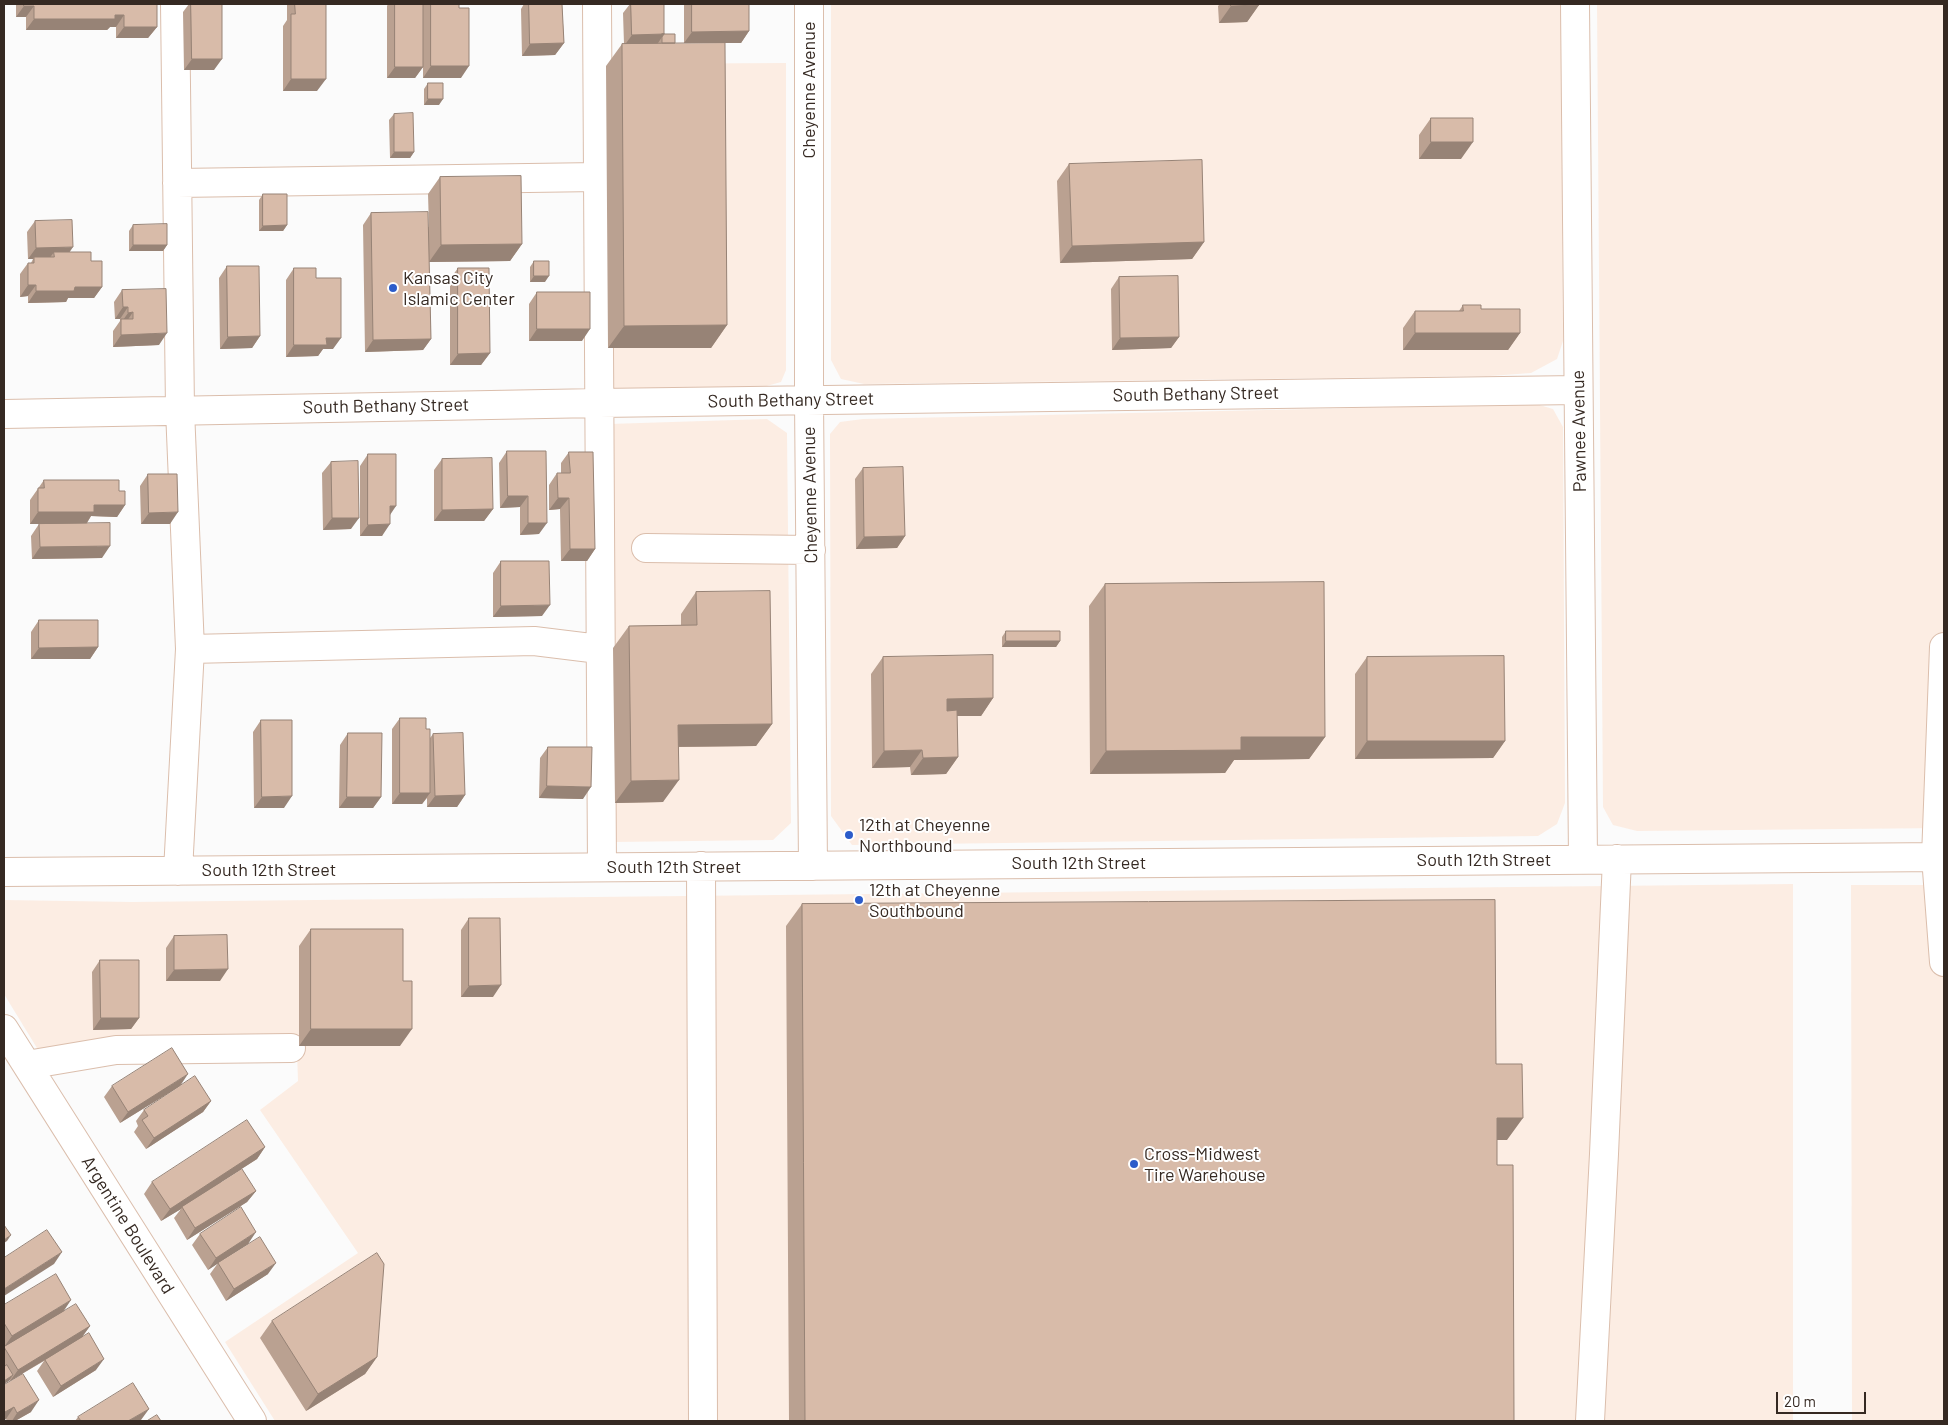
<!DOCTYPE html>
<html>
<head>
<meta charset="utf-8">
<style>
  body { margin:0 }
  #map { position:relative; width:1948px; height:1425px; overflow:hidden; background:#fbfbfb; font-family:Barlow,sans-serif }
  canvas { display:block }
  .frame { position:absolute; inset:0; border:5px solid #352922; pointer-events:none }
  .scale { position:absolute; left:1776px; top:1392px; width:90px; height:22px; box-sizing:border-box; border:2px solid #352922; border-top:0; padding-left:6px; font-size:15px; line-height:18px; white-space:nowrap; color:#352922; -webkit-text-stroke:4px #fff; paint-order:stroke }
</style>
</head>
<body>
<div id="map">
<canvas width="1948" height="1425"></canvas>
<div class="frame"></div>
<div class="scale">20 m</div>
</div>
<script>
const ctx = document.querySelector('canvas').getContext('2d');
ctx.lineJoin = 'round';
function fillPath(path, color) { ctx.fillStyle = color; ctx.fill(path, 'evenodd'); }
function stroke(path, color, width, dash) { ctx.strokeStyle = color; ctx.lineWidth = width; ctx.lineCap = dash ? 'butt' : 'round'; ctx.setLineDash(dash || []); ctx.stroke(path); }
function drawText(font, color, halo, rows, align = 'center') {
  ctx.font = font + ' Barlow,sans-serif'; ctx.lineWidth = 4; ctx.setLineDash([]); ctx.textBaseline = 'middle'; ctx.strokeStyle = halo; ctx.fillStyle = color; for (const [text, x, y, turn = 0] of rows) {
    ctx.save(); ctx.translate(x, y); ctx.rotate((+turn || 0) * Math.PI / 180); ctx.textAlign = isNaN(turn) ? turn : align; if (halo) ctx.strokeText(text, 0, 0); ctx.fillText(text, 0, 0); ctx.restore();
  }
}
fillPath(new Path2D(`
  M831,4H1561L1563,341L1557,359L1531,373L1490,376L864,384L841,379L831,360Z
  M1597,4H1944V828L1637,831L1613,825L1603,807Z
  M786,63V370L781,382L763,387L608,389L605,64Z
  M1536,404L1553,409L1563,427L1565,803L1557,824L1538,836L852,845L831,816L830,434L840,422L863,419Z
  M767,419L787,433L791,823L773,840L614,842L609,424Z
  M1793,884V1421H275L225,1342L358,1253L260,1110L298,1081L297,1052L40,1053L4,994V900L132,902Z
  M1851,885H1944V1421H1852Z`), '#fcede3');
const minor = new Path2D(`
  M175,4L180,410L190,649L534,641L599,649
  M597,4L602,867
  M809,4V400L813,866
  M1575,4L1583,859
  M177,183L598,177
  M4,414L599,403L1578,390
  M646,548L811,550
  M1944,647L1936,857L1944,962
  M701,866L703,1421
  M178,871L190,649
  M4,872L1944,857
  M4,1029L252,1421
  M27,1065L116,1050L291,1048
  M1590,1421L1604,1154L1617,859`);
stroke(minor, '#dbbeac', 30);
stroke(minor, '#fff', 28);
fillPath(new Path2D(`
  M16,4H157V27L148,38H116V27H110L107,30H26V17H16Z
  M189,4H222L214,70H184L183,12Z
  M287,4H326L317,91H283V26L287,20Z
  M388,4H459L461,78H423V67L415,78H387V6Z
  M524,4H562L564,43L555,55L522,56L521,9Z
  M630,4H664V34L675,43L727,325L711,348H608L606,66L622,44H624L623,13Z
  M684,4H749V31L741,43H684Z
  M1220,4H1259V5L1247,22L1219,23L1218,6Z
  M428,83L439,105H424V89Z
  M394,114L414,152L410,158H390L389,120Z
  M1431,118L1461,159H1419V135Z
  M1069,164L1204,242L1192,259L1060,263L1057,181Z
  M440,177L522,244L510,261L429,262L431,339L423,350L365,352L363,225L371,213L429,227L428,194Z
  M263,194L287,225L283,231H259V200Z
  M35,221L70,252L91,261L102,287L94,298H68L66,302L28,303V296L20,297V274L28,263H31L33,259H28L27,232Z
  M133,225L167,245L163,251H129V231Z
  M534,261L545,282H530V267Z
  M227,266L260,336L252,348L220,349L219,278Z
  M294,268L316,278L333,349H323L318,356L286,357V280Z
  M458,268L490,353L481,365H450V279Z
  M1119,277L1179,337L1171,348L1112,350L1111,289Z
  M122,290L159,345L113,347V331L120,321V319H115L114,302Z
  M537,292L582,341H529V304Z
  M1463,305L1481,309L1520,333L1508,350H1403V328L1415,311H1459Z
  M507,451H546L539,534L520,535V507L500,508L499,463Z
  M569,452L595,549L587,561H561L560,509L549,510V485L557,473H561V463Z
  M368,454L390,515L382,536H360V466Z
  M442,459L493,509L484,521H434V470Z
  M331,462L351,529L323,530L322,473Z
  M863,468L905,536L897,548L856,549L855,479Z
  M148,474L170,524H141L140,486Z
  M44,480L119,491L125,505L117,517L91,516L87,523L102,558L32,559L31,536L39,524H63H30V500Z
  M501,561L542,616L493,617V573Z
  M1105,584L1325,737L1309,759L1234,760L1225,773L1090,774L1089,606Z
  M696,592L772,724L756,746L679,747L663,802L615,803L613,648L629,626L681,625V614Z
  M39,620L98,647L90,659H31V632Z
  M1006,631L1060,641L1056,647H1002V637Z
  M883,657L993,698L981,716H957L958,757L946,774L911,775L910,767L872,768L871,674Z
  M1367,657L1505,741L1493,758L1355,759V674Z
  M400,718L426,729L430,738L433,734L465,795L457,807H427V798L422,804H392V729Z
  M261,720L284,808H254L253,732Z
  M348,733L381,797L373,808H339L340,745Z
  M548,747L583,799L539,798L540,758Z
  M802,904L1496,1064L1507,1140H1497V1165L1514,1421H789L786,926Z
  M469,918L493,997H461V930Z
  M311,929L403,981L400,1046H299V946Z
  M174,936L220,981H166V948Z
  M100,960L139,1018L131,1029L93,1030L92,972Z
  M112,1086H180L120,1123L104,1097Z
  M211,1101L203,1112L146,1149L134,1132L138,1126L136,1121L144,1110Z
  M265,1147L257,1159L221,1182L256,1191L247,1202L187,1240L174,1218L181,1209L161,1221L144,1194L152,1182Z
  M200,1234L248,1244L223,1260L268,1274L226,1301L210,1274L218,1263L208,1270L192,1245Z
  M4,1305L64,1311L90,1326L83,1336L96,1370L53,1397L37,1371L44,1361L10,1381L9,1380L4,1384Z
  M272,1321L377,1357L365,1374L306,1411L260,1338Z
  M4,1385L31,1412L15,1421H7L6,1419L4,1420Z
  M78,1417L141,1420L139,1421H75Z`), '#baa191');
fillPath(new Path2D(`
  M1259,5L1247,22L1219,23L1231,6Z
  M24,6H34L26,17H16Z
  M115,15H124L116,27H110L107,30H26L34,19Z
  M124,27H157L148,38H116Z
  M749,31L741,43H684L692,32Z
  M664,34L656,46H624L632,35Z
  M564,43L555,55L522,56L530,44Z
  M192,59H222L214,70H184Z
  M431,66H469L461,78H423Z
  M395,67H423L415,78H387Z
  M291,79H326L317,91H283Z
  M428,99H443L439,105H424Z
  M1431,142H1473L1461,159H1419Z
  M394,152H414L410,158H390Z
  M287,225L283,231H259L263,226Z
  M1204,242L1192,259L1060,263L1072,246Z
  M522,244L510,261L429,262L441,245Z
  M133,245H167L163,251H129Z
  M73,247L65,259L54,257V252L49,259L34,257L33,259H28L36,248Z
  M534,276H549L545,282H530Z
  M28,285H36L28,296L20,297Z
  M75,287H102L94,298H68L66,302L28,303L36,291Z
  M123,307H128L120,319H115Z
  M133,312L125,324L121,323L128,313Z
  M727,325L711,348H608L624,326Z
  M537,329H590L582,341H529Z
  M167,333L159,345L113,347L121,335Z
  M1415,333H1520L1508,350H1403Z
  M260,336L252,348L220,349L228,337Z
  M1179,337L1171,348L1112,350L1120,338Z
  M326,338H341L333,349H323L318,356L286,357L294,345Z
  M431,339L423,350L365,352L373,340Z
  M490,353L481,365H450L458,354Z
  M508,496H528L520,507L500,508Z
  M558,498H569L560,509L549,510Z
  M94,505H125L117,517L91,516L86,524H30L38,512Z
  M390,506H396L388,518Z
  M493,509L484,521H434L442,510Z
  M178,512L170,524H141L149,513Z
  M332,518H359L351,529L323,530Z
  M528,523H547L539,534L520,535Z
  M390,524L382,536H360L368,525Z
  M905,536L897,548L856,549L864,537Z
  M110,546L102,558L32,559L40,547Z
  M570,549H595L587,561H561Z
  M550,605L542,616L493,617L501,606Z
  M1006,641H1060L1056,647H1002Z
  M98,647L90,659H31L39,648Z
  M993,698L981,716H935L947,699Z
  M772,724L756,746L663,747L678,725Z
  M1241,737H1325L1309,759L1234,760L1225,773L1090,774L1106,751Z
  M1367,741H1505L1493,758L1355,759Z
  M922,750L910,767L872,768L884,751Z
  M958,757L946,774L911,775L923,758Z
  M679,780L663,802L615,803L631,781Z
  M547,786L591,787L583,799L539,798Z
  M400,793H430L422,804H392Z
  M465,795L457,807H427L435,796Z
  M292,796L284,808H254L262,797Z
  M347,797H381L373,808H339Z
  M228,969L220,981H166L174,970Z
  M501,985L493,997H461L469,986Z
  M101,1018H139L131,1029L93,1030Z
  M311,1029H412L400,1046H299Z
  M188,1074L180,1086L120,1123L128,1112Z
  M211,1101L203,1112L146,1149L154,1138Z
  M1497,1118H1523L1507,1140H1481Z
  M265,1147L257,1159L182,1207L181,1209L161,1221L170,1209Z
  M256,1191L247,1202L187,1240L195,1228Z
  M256,1232L248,1244L208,1270L216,1258Z
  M11,1235L7,1241L4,1243V1240Z
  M62,1252L54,1264L4,1296V1289Z
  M276,1263L268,1274L226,1301L234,1289Z
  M71,1300L63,1312L4,1347L12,1336Z
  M90,1326L81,1338L10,1381L18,1370Z
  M377,1357L365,1374L306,1411L318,1394Z
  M104,1359L96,1370L53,1397L61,1386Z
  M13,1375L9,1381L4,1384V1381Z
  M39,1400L31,1412L15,1421H12L17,1413Z
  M14,1407L6,1419L4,1420V1414L5,1412Z
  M149,1409L141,1420L139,1421H128Z`), '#978376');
const building = new Path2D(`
  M24,4H157V27H124V15H115V19H34V6H24Z
  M191,4H222V59H192Z
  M295,4H326V79H291V14H295Z
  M395,4H423V67H395Z
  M431,4H459V8H469V66H431Z
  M529,4H562L564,43L530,44Z
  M631,4H664V34L632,35Z
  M692,4H749V31L692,32Z
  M1231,4H1259V5L1231,6Z
  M662,34H675V43H662V37L664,34Z
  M725,43L727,325L624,326L622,44Z
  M428,83H443V99H428Z
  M413,113L414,152H394V114Z
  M1431,118H1473V142H1431Z
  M1202,160L1204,242L1072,246L1069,164Z
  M521,176L522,244L441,245L440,177Z
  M263,194H287V225L263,226Z
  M428,212L431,339L373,340L371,213Z
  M72,220L73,247L36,248L35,221Z
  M167,224V245H133V225Z
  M54,252H91V261H102V287H75L74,291H36V285H28V263H34V257H54Z
  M534,261H549V276H534Z
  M227,266H259L260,336L228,337Z
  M294,268H316V278H341V338H326L327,345H294Z
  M458,268H489L490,353L458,354Z
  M1178,276L1179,337L1120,338L1119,277Z
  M166,289L167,333L121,335V319H133V312L128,313V307H123L122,290Z
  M537,292H590V329H537Z
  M1463,305H1481V309H1520V333H1415V311H1463Z
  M507,451H546L547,523H528V496H508Z
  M569,452H593L595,549H570L569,498H558L557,473H570Z
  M368,454H396V506H390V524L368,525Z
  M492,458L493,509L442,510V459Z
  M358,461L359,518H332L331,462Z
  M903,467L905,536L864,537L863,468Z
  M148,474H177L178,512L149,513Z
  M44,480H119V491H125V505H94V512H38V488H44Z
  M110,523V546L40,547L39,524Z
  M501,561H549L550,605L501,606Z
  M1324,582L1325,737H1241V750L1106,751L1105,584Z
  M770,591L772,724L678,725L679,780L631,781L629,626L697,625L696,592Z
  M39,620H98V647L39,648Z
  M1006,631H1060V641H1006Z
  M993,655V698L947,699V711L957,710L958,757L923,758L922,750L884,751L883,657Z
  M1504,656L1505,741H1367V657Z
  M400,718H426V729H430V793H400Z
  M261,720H292V796L262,797Z
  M348,733H382L381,797H347Z
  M463,733L465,795L435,796L433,734Z
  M548,747H592L591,787L547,786Z
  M1495,900L1496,1064H1522L1523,1118H1497V1165H1513L1514,1421H805L802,904Z
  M469,918H500L501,985L469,986Z
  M311,929H403V981H412V1029H311Z
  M227,935L228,969L174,970V936Z
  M100,960H139V1018H101Z
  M172,1048L188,1074L128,1112L112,1086Z
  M195,1076L211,1101L154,1138L142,1120L148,1116L144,1110Z
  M247,1120L265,1147L170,1209L152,1182Z
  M242,1169L256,1191L195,1228L182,1207Z
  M241,1207L256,1232L216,1258L200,1234Z
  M4,1225L11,1235L4,1240Z
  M47,1230L62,1252L4,1289V1258Z
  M260,1237L276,1263L234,1289L218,1263Z
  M377,1253L384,1264L377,1357L318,1394L272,1321Z
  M56,1274L71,1300L12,1336L4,1323V1305Z
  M76,1304L90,1326L18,1370L4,1347Z
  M89,1333L104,1359L61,1386L45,1360Z
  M7,1365L13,1375L4,1381V1367Z
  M23,1374L39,1400L17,1413L14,1407L5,1412L4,1410V1385Z
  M133,1383L149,1409L128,1421H81L78,1417Z
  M157,1415L161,1421H147Z`);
fillPath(building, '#d8bba9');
stroke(building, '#978376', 1);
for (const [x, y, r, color] of [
  [393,288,5,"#2c5cca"],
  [849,835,5,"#2c5cca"],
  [859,900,5,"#2c5cca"],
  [1134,1164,5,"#2c5cca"]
]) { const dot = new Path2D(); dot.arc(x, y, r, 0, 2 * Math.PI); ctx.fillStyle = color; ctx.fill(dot); stroke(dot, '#fff', 2); }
drawText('18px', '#352922', '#fff', [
  ["Cheyenne Avenue",809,90,-90],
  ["South Bethany Street",1196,394,-1],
  ["South Bethany Street",791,400,-1],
  ["South Bethany Street",386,406,-1],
  ["Pawnee Avenue",1579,431,-91],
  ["Cheyenne Avenue",810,495,-91],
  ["South 12th Street",1484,860],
  ["South 12th Street",1079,863],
  ["South 12th Street",674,867],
  ["South 12th Street",269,870],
  ["Argentine Boulevard",128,1225,58]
]);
drawText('18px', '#352922', '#fff', [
  ["Kansas City",403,278],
  ["Islamic Center",403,299],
  ["12th at Cheyenne",859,825],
  ["Northbound",859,846],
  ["12th at Cheyenne",869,890],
  ["Southbound",869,911],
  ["Cross-Midwest",1144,1154],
  ["Tire Warehouse",1144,1175]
], 'left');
</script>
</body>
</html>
